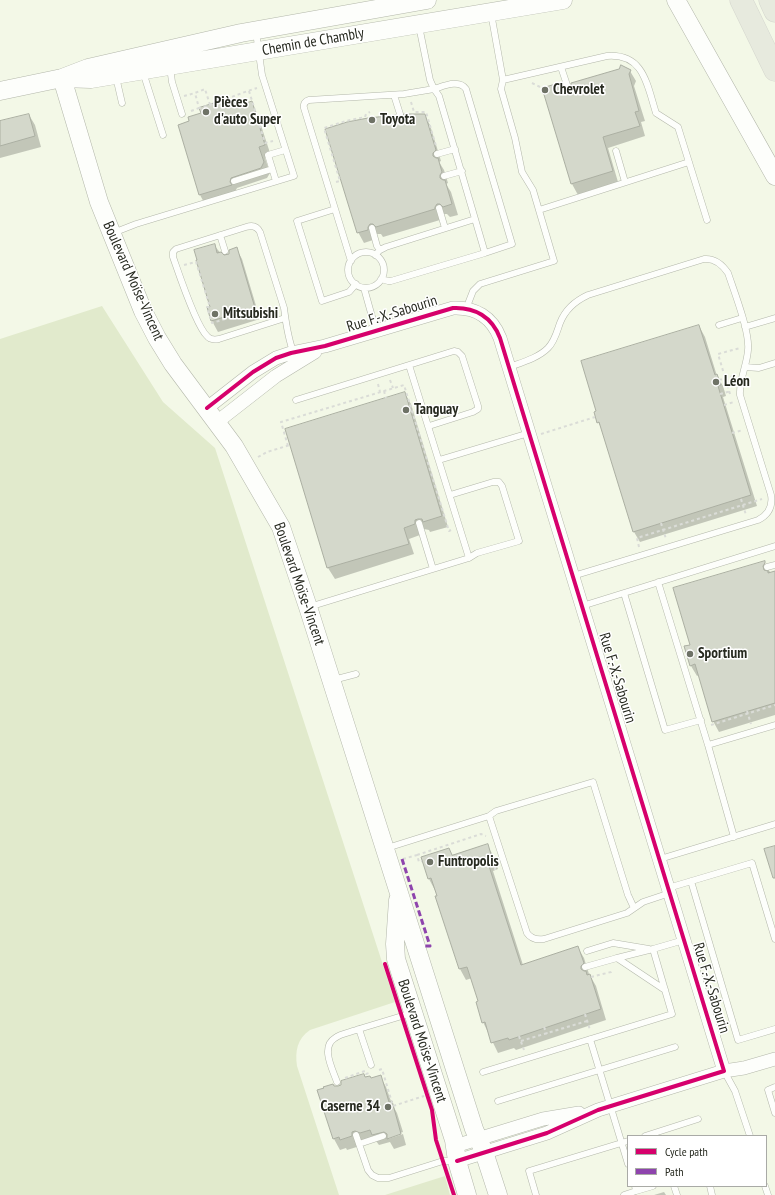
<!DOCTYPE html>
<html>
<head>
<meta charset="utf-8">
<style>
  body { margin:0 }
  #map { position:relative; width:775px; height:1195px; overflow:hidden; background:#f3f8e7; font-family:"PT Sans Narrow",sans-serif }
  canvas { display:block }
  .legend { position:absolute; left:627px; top:1135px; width:140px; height:52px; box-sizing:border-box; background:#fff; border:1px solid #a9aaa6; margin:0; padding:5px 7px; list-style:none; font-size:12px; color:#272a20 }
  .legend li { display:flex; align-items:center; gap:8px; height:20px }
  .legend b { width:20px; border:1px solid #a9aaa6 }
</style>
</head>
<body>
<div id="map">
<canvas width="775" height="1195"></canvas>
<ul class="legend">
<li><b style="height:5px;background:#d6006c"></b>Cycle path</li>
<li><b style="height:5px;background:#8e44ad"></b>Path</li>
</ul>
</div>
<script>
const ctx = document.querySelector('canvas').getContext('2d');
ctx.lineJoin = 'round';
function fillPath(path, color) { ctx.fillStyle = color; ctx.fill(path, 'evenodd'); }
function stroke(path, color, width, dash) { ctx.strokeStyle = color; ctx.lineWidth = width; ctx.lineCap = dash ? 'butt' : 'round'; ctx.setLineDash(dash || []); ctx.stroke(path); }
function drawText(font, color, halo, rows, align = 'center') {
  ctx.font = font + ' "PT Sans Narrow",sans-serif'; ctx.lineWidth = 3; ctx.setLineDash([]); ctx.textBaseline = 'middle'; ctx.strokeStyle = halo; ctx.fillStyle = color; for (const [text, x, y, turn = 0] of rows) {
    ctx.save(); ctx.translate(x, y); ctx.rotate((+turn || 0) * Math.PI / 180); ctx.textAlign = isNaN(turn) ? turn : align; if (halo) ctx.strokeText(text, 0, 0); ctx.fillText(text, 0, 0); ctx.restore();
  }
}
fillPath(new Path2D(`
  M102,306L163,402L215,448L395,1002L310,1030C297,1039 295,1051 297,1066L339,1195H0V339Z
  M445,1176L450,1195H385Z`), '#e1eacc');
fillPath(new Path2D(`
  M630,71L636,81L634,86L645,121L641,122L645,136L608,148L618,182L578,195L572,184L544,89L560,88L568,90Z
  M251,102L257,113L271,156L265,158L270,173L267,178L237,188L235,192L206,206L200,195L179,125L227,106H240Z
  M29,115L35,125L41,147L0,158V123Z
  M424,115L430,125L441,161L439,162L444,170L448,183L446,184L451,192L458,215L450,217L447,214H443L440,220L383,237L381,234H377L373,240L364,243L358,232L397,118L401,119Z
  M214,245L222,255L229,254L236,248L242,259L260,319L218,332L212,321L208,308L211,307Z
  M699,326L705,337L717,376L723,386L726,396L723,397L757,506L640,542L634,532L603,431L598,422L595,413Z
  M405,394L411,404L448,527L430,532L429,530L424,529L421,531L420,535L409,539L414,554L335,579L328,568L287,430Z
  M764,562L770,572H775V715L719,732L713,721L699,675L697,676L691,666V645Z
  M487,845L493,855L498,869L493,871L523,965L578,948L584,958L589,974L596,986L606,1020L516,1050L514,1048L498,1053L483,1022L479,1002L472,978L466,980L460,969L436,897L438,896L429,879L449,849L453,856Z
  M380,1076L386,1087L392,1104L397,1113L403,1132L388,1137V1139L403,1134L406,1145L394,1149L390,1142L379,1145L376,1141L347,1150L346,1148L340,1150L334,1139L318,1091L334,1087H338L365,1078L371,1079Z
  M664,1192L666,1195H654Z`), '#0003');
const building = new Path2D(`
  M621,65L631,70L629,74L639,111L635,112L640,126L603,137L613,171L571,184L542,88L559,83L560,87L563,86L564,89H568L571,88V83L619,69Z
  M225,100L227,105L239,101L240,105L252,101L265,145L259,147L264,162L261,168L231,178L230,182L232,185L199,195L178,125L189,121L188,117L201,113L199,108Z
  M29,114L35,136L0,146V121Z
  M404,114H425L436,150L433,153V156L436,158H438L442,172L440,175V178L443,180H445L452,204L443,207L440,204H437L435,207V209L376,227L373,224H370L368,227V230L357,233L325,129L347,122L368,118L396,115L397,118H401Z
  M215,244L217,253L221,252L224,255L229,254V250L237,247L255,308L211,321L207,307H210L196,260H197L194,250Z
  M699,325L715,375L717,374L721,385L718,386L751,495L633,532L599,422L597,423L594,412L596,411L581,361Z
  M405,392L442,516L423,522L422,519H418L415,520V524L404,528L409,544L327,568L285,429Z
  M765,561V563L763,566L764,570L768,571V573L775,571V703L712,722L695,664L690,666L684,646L690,645L673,588Z
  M488,844L492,858L487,860L521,965L578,946L584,963L581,966V969L584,971H586L587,975L590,974L601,1009L509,1040L508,1038L491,1043L485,1022L482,1023L476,1002L478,1001L467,967L459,969L435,896H437L431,878L428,879L421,857L449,848L452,855Z
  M775,846V878H773L764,849Z
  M364,1074L365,1077L370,1076L371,1078L381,1075L389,1102L392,1101L401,1134L387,1139V1134L384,1132L372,1135L370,1130L360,1133L355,1131L352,1132V1136L340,1140L339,1137L333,1139L317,1090L324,1088L323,1087L333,1084L334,1086H338L341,1085V1081Z`);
fillPath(building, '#d4d8cb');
stroke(building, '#abafa2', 1);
const lane = new Path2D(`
  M491,13L503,80L607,56C644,53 647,85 656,113L678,127L707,220
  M170,67L172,82L182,114
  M561,67L567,85
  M143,72L163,135
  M116,77L122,103
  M394,95L400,114
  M616,151L625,182
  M437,154L455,149
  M444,176L462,171
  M234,181L272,169
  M276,181L268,155L285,150
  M439,208L445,228
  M335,209L297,221L322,301L349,292L356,284
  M539,210L689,162
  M372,228L377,246L380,250
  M113,233L136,224L294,176L262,75L256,32
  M220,235L225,251
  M348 270a18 18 0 1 1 36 0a18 18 0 1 1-36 0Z
  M375,255L380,250L386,247L475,219
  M351,261L304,108C303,104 305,101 309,100L404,94L434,89L430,80L419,26
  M381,279L388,281H391L485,253L439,96L434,89C444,86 459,79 466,89L512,244L485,253
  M364,288L376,331
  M466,309L473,291L480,284L554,261L533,190L522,172L515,138L501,89L503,80
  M285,318L219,339C214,340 210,340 207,336C196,326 179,274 173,257V252L176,249L246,227C252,225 257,226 260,232L284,308C286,324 288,339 294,354
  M719,325L742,318
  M745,327L775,318
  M509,367C523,362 538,358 548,348C555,341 557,331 560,323C565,310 575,301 588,295L704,259C715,258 722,264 728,273C734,291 750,332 748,350C747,365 739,380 740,395L771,495C773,507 768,515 758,520L573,576
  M745,367L759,368L775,363
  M296,400L454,351L458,352L462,356L478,406V409L473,412L429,426
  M439,460L529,433
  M450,495L493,482H499L502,486L519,541L477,553L469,558
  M419,523L433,569
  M767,567L775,565
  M658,582L708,745L734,837
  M624,593L665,730L701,720
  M582,606L775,546
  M309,607L469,558L409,365
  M333,680L356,674
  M708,745L775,725
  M489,816L496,811L593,782L628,895L634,908
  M387,848L489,816L527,933C531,939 537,940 544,939L627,913L643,902L670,893
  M660,859L775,824
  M691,881L738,1040L775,1029
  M668,888L752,863L775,939
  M587,951L613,943L649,949
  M617,958L665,990
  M585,967L617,958L653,949
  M590,1039L628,1164
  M371,1065L359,1029L412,1013
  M724,1071L735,1091L750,1136
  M483,1072L672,1014L653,949L684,940
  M337,1082C333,1070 320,1047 335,1038C341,1033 352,1032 359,1029
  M775,1087L768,1090L775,1113
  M498,1101L675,1047
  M356,1135L368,1170L372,1175L378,1178H389L443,1161H455
  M645,1136L698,1119
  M359,1144L383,1136
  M674,1186L677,1195
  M710,1186L712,1195
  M765,1186L768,1195
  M636,1191L653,1186
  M536,1195L529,1171L628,1141
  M624,1195L636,1191L635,1186`);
const street = new Path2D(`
  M207,408L253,372L276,358L291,353L325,346L453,308C475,307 492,317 500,338L724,1071L598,1110L547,1133L457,1161
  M217,422L276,376L315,352
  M724,1071L744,1068L775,1059
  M455,1146L543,1119L579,1113`);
const secondary = new Path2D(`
  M676,0L775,176
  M62,78L99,202L143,311L157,338L173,364L234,446L281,527L308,607L474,1129L484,1152L498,1195
  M62,78L91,79L563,0
  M0,91L62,78L88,68L241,33L427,0
  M398,900L395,944L396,959L454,1140L457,1161L467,1195`);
const highway = new Path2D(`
  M741,0L775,70
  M770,0L775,11`);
stroke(lane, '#b3b7aa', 7);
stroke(street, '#b3b7aa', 14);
stroke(secondary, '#b3b7aa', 19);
stroke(highway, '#d4d6ce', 23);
stroke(new Path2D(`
  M532,83L540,87
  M249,91L265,143L273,141
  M184,96L195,93
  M411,102L414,112H426L436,146
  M210,105L205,89L195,93L199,108C219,103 237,94 257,88
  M191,111L199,108
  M336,182L340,181L324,128L346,121L365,117L366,114L370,112
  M184,265L196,262L210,307H207L212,323L255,310L258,317
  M390,380L393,388
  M719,380L733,376
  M378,384L380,392
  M384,391L386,398
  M720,394L731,391
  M730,394L718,354L740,348
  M724,405L734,402
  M732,433L743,430
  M541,434L595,417
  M288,446L281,422L404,385L449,531L451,530
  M258,457L267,452L290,445
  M741,499L746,515
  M661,523L666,539
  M639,547L637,538L762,499
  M747,711L751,724
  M711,725L775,705
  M417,855L481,834L486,836
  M403,859L417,855L419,862L422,861
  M489,863L495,862
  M495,870V864
  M591,977L611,972L612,969
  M585,1014L590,1030
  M544,1027L547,1034
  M519,1036L524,1050
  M521,1041L587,1021
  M379,1070L382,1069L393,1106L424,1096
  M345,1078L365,1071L366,1074L369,1073`), '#dadcd7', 2, [3, 3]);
stroke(lane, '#fdfefb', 6);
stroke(street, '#fdfefb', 13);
stroke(secondary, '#fdfefb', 18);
stroke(highway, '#e7eade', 22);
stroke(new Path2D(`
  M402,859L430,946H424`), '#8e44ad', 3, [6, 3]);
stroke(new Path2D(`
  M207,408L253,372L276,358L291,353L325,346L453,308C475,307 492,317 500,338L724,1071L598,1110L547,1133L457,1161
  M385,964L432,1110L436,1140L454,1195`), '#d6006c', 4);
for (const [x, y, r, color] of [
  [545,90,4,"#6e7266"],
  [206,112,4,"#6e7266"],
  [372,120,4,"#6e7266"],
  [215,314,4,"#6e7266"],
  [716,382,4,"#6e7266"],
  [406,410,4,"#6e7266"],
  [690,654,4,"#6e7266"],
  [430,862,4,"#6e7266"],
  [388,1107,4,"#6e7266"]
]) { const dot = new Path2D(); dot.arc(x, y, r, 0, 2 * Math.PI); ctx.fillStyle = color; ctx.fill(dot); stroke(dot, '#fff', 1.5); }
drawText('15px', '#272a20', '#fff', [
  ["Chemin de Chambly",313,42,-10],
  ["Boulevard Moïse-Vincent",133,281,66],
  ["Rue F.-X.-Sabourin",392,314,-17],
  ["Boulevard Moïse-Vincent",299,584,71],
  ["Rue F.-X.-Sabourin",617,678,73],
  ["Rue F.-X.-Sabourin",711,988,73],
  ["Boulevard Moïse-Vincent",422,1041,72]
]);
drawText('bold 15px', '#272a20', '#fff', [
  ["Chevrolet",553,90],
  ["Pièces",214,103],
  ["d'auto Super",214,120],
  ["Toyota",380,120],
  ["Mitsubishi",223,314],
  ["Léon",724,382],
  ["Tanguay",414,410],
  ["Sportium",698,654],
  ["Funtropolis",438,862],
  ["Caserne 34",380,1107,"right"]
], 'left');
</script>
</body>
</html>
